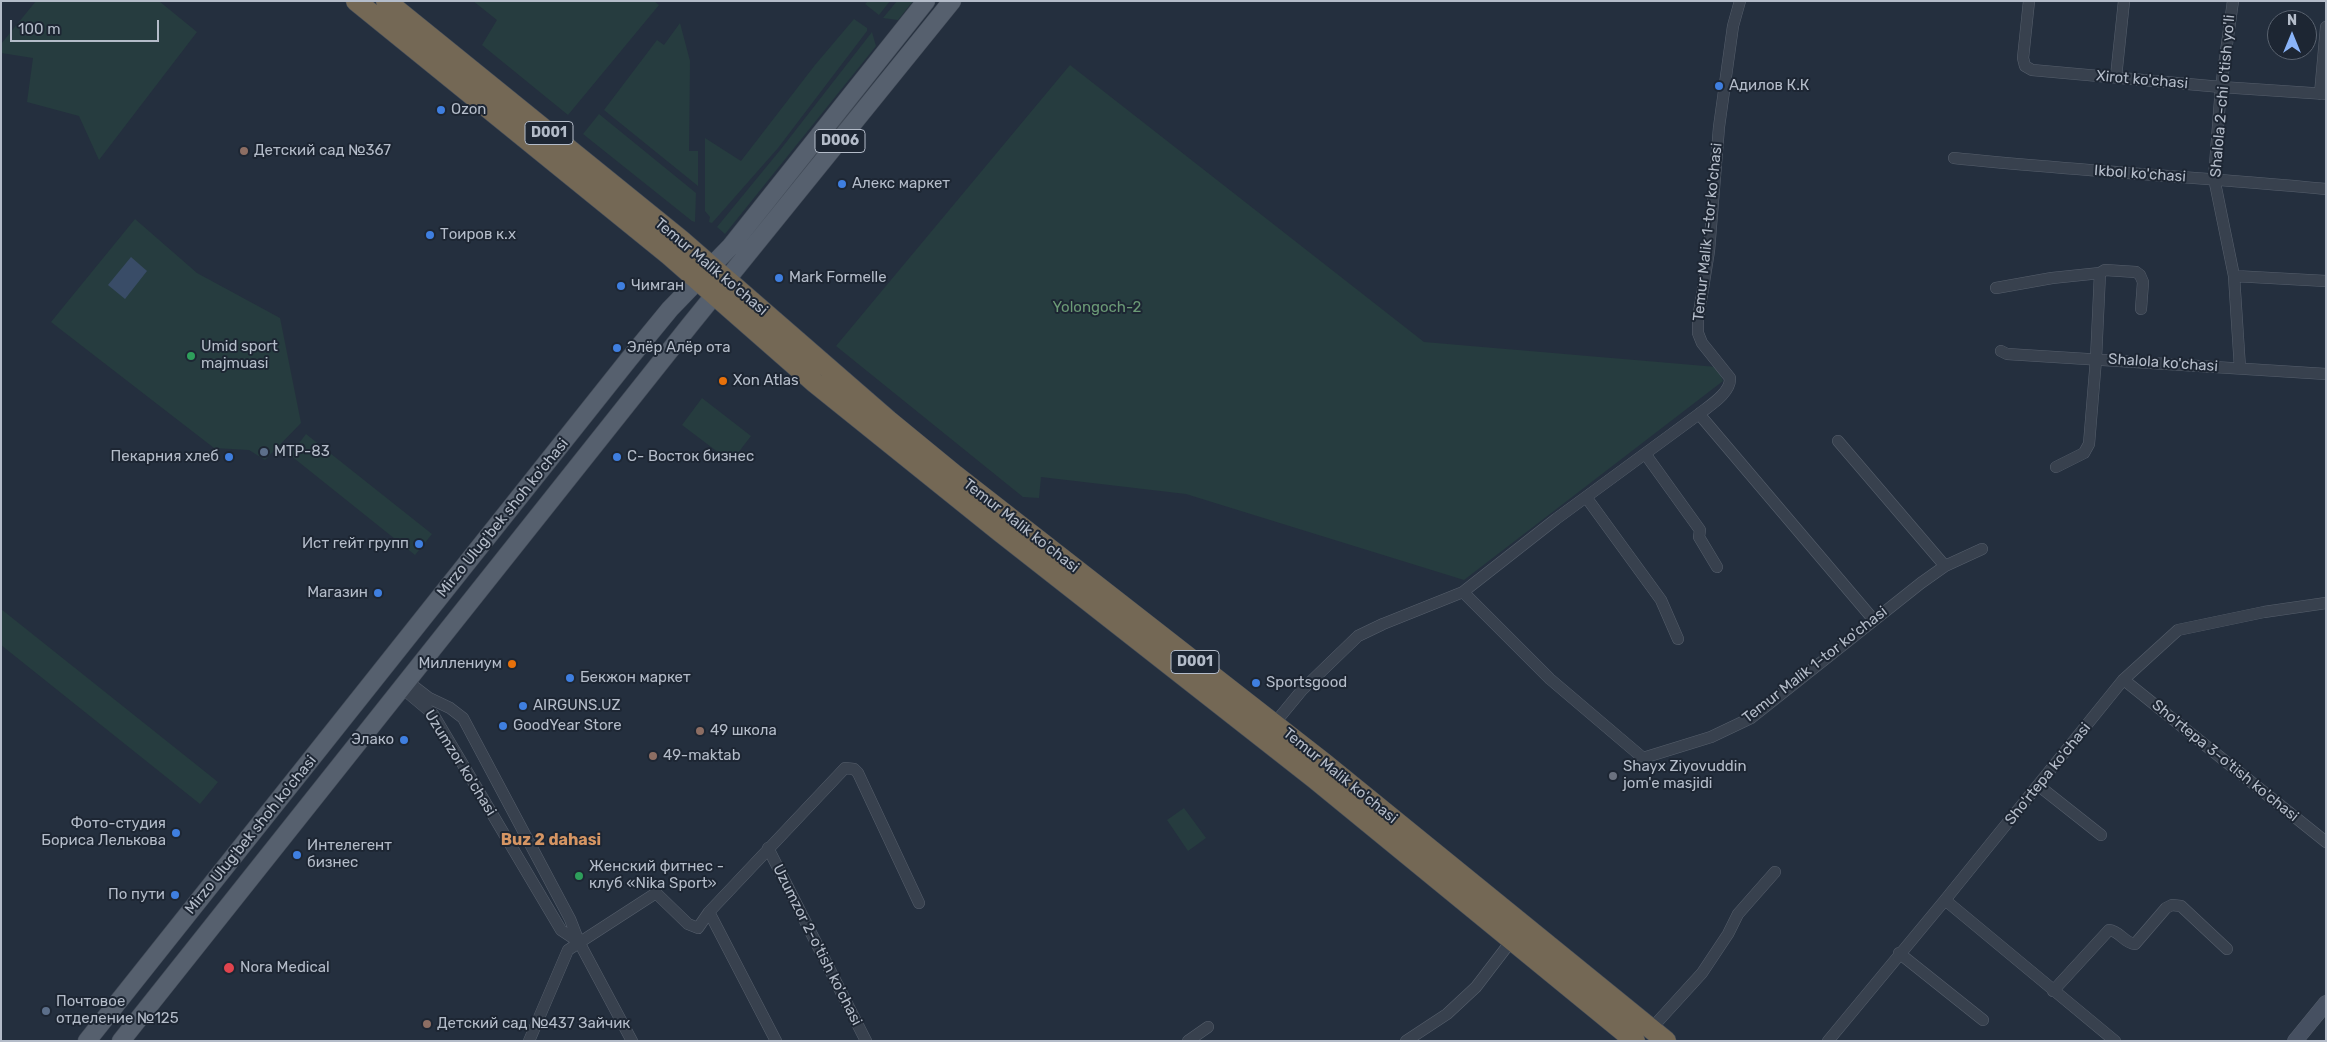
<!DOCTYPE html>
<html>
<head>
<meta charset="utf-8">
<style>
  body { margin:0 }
  #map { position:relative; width:2327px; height:1042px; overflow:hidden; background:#242f3e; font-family:Rubik,sans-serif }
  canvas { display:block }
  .frame { position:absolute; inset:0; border:2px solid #b4bcc9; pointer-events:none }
  .north { position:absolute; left:2267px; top:10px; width:50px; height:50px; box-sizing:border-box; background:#1d2633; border:1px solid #59626f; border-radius:50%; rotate:0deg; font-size:14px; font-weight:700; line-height:20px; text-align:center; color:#b4bcc9 }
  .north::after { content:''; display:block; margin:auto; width:18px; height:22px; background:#8ab4f8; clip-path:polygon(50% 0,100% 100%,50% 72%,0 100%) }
  .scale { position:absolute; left:10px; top:20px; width:149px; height:22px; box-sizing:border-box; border:2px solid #b4bcc9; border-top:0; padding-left:6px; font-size:15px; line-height:18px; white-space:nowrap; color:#b4bcc9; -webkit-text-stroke:4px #1d2633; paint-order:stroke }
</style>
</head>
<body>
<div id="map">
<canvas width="2327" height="1042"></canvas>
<div class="frame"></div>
<div class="north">N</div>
<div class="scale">100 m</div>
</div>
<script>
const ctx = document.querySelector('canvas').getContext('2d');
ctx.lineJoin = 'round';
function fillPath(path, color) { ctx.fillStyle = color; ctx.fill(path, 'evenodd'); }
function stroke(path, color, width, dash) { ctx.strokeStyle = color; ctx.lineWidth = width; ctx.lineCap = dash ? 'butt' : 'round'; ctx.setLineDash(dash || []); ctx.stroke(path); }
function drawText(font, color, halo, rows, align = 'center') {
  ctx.font = font + ' Rubik,sans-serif'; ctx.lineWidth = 4; ctx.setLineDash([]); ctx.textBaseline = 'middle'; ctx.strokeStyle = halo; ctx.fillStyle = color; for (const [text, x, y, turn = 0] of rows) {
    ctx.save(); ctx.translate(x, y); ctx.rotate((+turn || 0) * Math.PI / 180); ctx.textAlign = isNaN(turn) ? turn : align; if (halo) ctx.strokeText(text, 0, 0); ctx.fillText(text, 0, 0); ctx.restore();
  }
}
fillPath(new Path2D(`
  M36,1H159L197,32L99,160L79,116L27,102L33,58L1,53V44Z
  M473,1H654L659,5L568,115L482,45L497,20Z
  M868,1H890L879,15L865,4Z
  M897,1H913L898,20L883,18Z
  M854,19L867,28V31L778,148L712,223L709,222L710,217L705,211V138L741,161L815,65Z
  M680,23L690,61L689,151H698V186L604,110L657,40L664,45Z
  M872,32L876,46L725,234L717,227L781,149Z
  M1070,65L1424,342L1717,367L1723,381L1464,580L1186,494L1041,477L1039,498L1023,497L836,346Z
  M599,114L696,193L695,222L692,221L583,134Z
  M135,219L197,273L280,318L301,423L265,460L249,450L214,448L51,322Z
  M702,398L751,436L731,462L682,425Z
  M306,434L432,534L415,555L290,455Z
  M1,609L218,782L200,804L1,645Z
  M1184,808L1206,838L1188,851L1167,820Z`), '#263c3f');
fillPath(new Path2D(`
  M131,257L147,271L125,299L108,285Z`), '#394c67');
const street = new Path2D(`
  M2029,1L2023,58L2025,66L2032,70L2221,87L2326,94
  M2233,1L2221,87L2214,178L2234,276L2240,368
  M2116,77L2124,1
  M2320,94L2326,27
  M1954,158C2078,171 2202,177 2326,189
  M2100,273L2105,270L2136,272L2140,275L2143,282L2141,309
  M2234,276L2326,281
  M1996,288L2052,278L2100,273L2096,359L2089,444L2084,453L2056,467
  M2001,351L2007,354L2326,374
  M1699,414L1873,619
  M1838,441L1945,566
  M1646,455L1700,530L1699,537L1717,567
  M1586,497L1661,600L1678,639
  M1463,592L1550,679L1643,758L1711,737L1751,718L1921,583L1945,566L1982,549
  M2124,680L2326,842
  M407,681L429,698L450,708L463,718L570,919L579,942L632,1041
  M402,688L433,714L561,930L579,942
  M1274,724L1302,690L1358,636L1383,624L1463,592L1556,519L1699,414C1709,406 1731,393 1730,378L1702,343L1698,333V319L1709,251L1719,127L1733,26L1740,1
  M2039,786L2101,835
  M768,848L866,1041
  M1945,900L2115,1041
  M709,912L776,1041
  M1899,953L1983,1020
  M2053,991L2109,930C2120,931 2124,943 2135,944L2166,908L2172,905L2181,906L2227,949
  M1651,1029L1702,973L1728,934L1738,914L1775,872
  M529,1041L568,950L656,893L688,924L698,928L709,912L845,768L854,769L858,773L919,903
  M1188,1041L1208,1027
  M1406,1041L1447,1014L1476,987L1512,940
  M1828,1041L1945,900L2123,680L2178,630L2264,612L2326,603`);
const secondary = new Path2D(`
  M2295,1041L2326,1003`);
const primary = new Path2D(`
  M87,1041L629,359L670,309L731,246L926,1
  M121,1041L690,325L952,1`);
const highway = new Path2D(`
  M356,1L669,255L815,383L999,531L1315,779L1635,1041
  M386,1L681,240L888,420L955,475L1324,763L1666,1041`);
stroke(street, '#565f6c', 12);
stroke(secondary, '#565f6c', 16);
stroke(primary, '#414a57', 19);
stroke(highway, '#434c59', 21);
stroke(street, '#38414e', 11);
stroke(secondary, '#465061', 15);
stroke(primary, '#56606e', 18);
stroke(highway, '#746855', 20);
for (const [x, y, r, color] of [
  [1719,86,5,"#3f7fe0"],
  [441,110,5,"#3f7fe0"],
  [244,151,5,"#8d6e63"],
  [842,184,5,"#3f7fe0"],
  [430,235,5,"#3f7fe0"],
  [779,278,5,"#3f7fe0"],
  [621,286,5,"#3f7fe0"],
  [617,348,5,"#3f7fe0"],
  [191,356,5,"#2e9e5b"],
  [723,381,5,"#e8710a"],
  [264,452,5,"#5c6f8a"],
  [229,457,5,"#3f7fe0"],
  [617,457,5,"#3f7fe0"],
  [419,544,5,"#3f7fe0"],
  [378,593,5,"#3f7fe0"],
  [512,664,5,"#e8710a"],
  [570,678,5,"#3f7fe0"],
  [1256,683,5,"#3f7fe0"],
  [523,706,5,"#3f7fe0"],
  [503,726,5,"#3f7fe0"],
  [700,731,5,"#8d6e63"],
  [404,740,5,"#3f7fe0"],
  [653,756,5,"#8d6e63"],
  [1613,776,5,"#6b7280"],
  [176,833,5,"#3f7fe0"],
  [297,855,5,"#3f7fe0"],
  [579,876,5,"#2e9e5b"],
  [175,895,5,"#3f7fe0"],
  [229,968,6,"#e0444e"],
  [46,1011,5,"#5c6f8a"],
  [427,1024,5,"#8d6e63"]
]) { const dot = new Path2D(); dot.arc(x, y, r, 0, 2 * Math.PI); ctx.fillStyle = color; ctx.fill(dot); stroke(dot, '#1d2633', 2); }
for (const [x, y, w] of [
  [549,133,48],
  [840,141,50],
  [1195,662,48]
]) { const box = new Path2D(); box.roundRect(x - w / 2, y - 11.5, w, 23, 4); ctx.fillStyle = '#1d2633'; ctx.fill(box); stroke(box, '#b4bcc9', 1); }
drawText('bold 14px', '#b4bcc9', null, [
  ["D001",549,133],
  ["D006",840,141],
  ["D001",1195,662]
]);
drawText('15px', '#b4bcc9', '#1d2633', [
  ["Xirot ko'chasi",2142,80,5],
  ["Shalola 2-chi o'tish yo'li",2223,96,-85],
  ["Ikbol ko'chasi",2140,174,4],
  ["Temur Malik 1-tor ko'chasi",1708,232,-84],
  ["Temur Malik ko'chasi",711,267,40],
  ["Shalola ko'chasi",2163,363,4],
  ["Mirzo Ulug'bek shoh ko'chasi",503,518,-51],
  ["Temur Malik ko'chasi",1021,526,38],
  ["Temur Malik 1-tor ko'chasi",1815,665,-38],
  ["Sho'rtepa 3-o'tish ko'chasi",2225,761,39],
  ["Uzumzor ko'chasi",460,763,58],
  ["Sho'rtepa ko'chasi",2048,774,-51],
  ["Temur Malik ko'chasi",1340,776,39],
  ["Mirzo Ulug'bek shoh ko'chasi",251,835,-51],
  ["Uzumzor 2-o'tish ko'chasi",817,945,63]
]);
drawText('15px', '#b4bcc9', '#1d2633', [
  ["Адилов К.К",1729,86],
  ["Ozon",451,110],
  ["Детский сад №367",254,151],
  ["Алекс маркет",852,184],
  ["Тоиров к.х",440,235],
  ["Mark Formelle",789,278],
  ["Чимган",631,286],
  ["Umid sport",201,347],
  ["majmuasi",201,364],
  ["Элёр Алёр ота",627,348],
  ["Xon Atlas",733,381],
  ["MTP-83",274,452],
  ["Пекарния хлеб",219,457,"right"],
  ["С- Восток бизнес",627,457],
  ["Ист гейт групп",409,544,"right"],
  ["Магазин",368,593,"right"],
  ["Миллениум",502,664,"right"],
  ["Бекжон маркет",580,678],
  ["Sportsgood",1266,683],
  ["AIRGUNS.UZ",533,706],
  ["GoodYear Store",513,726],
  ["49 школа",710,731],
  ["Элако",394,740,"right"],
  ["49-maktab",663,756],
  ["Shayx Ziyovuddin",1623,767],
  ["jom'e masjidi",1623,784],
  ["Фото-студия",166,824,"right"],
  ["Бориса Лелькова",166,841,"right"],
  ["Интелегент",307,846],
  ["бизнес",307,863],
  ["Женский фитнес -",589,867],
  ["клуб «Nika Sport»",589,884],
  ["По пути",165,895,"right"],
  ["Nora Medical",240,968],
  ["Почтовое",56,1002],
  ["отделение №125",56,1019],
  ["Детский сад №437 Зайчик",437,1024]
], 'left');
drawText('15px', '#6b9a76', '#1d2633', [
  ["Yolongoch-2",1097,308]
]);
drawText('bold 16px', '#d59563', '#1d2633', [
  ["Buz 2 dahasi",551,840]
]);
</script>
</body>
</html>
